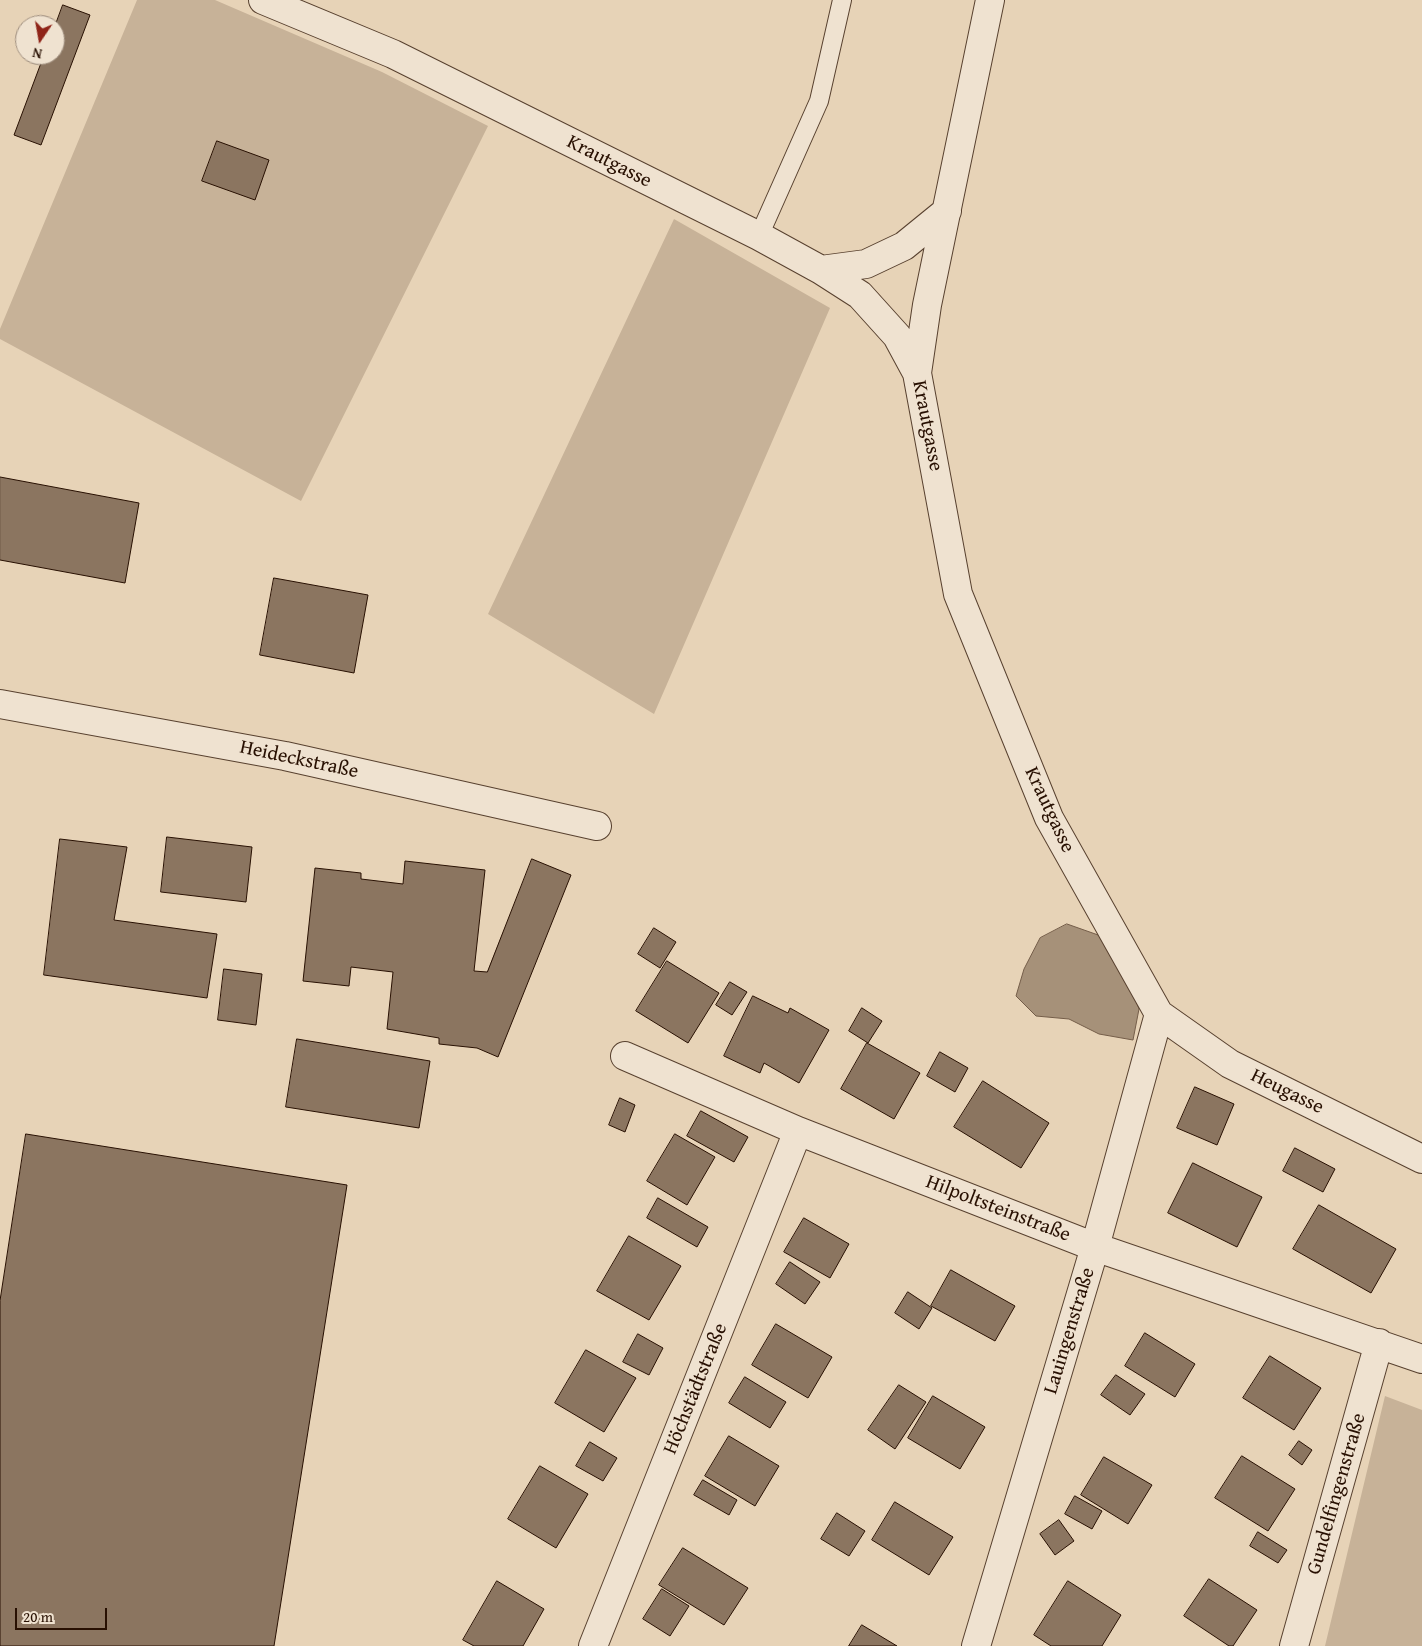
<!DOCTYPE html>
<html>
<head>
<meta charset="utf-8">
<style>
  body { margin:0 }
  #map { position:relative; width:1422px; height:1646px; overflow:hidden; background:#e7d3b7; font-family:"Gentium Book Plus",serif }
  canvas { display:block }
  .north { position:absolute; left:15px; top:15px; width:50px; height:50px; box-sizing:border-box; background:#efe2d0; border:1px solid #9f8e7e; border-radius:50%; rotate:192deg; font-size:14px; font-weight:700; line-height:20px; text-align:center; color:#281002 }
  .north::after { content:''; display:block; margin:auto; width:18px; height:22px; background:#8f2418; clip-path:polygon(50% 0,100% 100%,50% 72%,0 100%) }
  .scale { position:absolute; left:15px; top:1608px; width:92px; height:22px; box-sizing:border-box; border:2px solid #281002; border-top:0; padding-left:6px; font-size:15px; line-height:18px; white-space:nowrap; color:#281002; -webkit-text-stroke:4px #efe2d0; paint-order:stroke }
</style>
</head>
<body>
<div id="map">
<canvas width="1422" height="1646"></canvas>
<div class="north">N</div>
<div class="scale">20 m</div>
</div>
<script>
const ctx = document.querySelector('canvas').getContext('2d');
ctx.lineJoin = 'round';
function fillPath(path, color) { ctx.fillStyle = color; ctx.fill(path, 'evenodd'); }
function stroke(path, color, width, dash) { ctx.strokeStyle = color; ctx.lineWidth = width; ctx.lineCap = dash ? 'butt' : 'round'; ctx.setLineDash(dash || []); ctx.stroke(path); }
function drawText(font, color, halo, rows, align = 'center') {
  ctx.font = font + ' "Gentium Book Plus",serif'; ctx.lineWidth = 5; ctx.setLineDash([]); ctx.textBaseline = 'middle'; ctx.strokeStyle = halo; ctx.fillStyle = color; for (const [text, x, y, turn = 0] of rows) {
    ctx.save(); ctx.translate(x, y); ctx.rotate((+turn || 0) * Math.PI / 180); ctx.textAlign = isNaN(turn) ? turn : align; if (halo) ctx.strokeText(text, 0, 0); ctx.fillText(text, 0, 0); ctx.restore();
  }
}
fillPath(new Path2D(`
  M137,0H215L382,72L488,126L301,501L0,339V329Z
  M674,219L830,308L654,714L488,614Z
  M1385,1396L1422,1410V1646H1325Z`), '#c7b298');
const water = new Path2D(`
  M1067,924L1101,936L1130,984L1139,1009L1133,1040L1099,1034L1069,1019L1036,1016L1016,996L1024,969L1040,938Z`);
fillPath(water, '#a69179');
stroke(water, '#745d49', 1);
const building = new Path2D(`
  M63,5L90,15L41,145L14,135L44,55H55V26Z
  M217,141L269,160L255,200L202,181Z
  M0,477L139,503L125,583L0,560Z
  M274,578L368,595L354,673L260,655Z
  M167,837L252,847L246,902L161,892Z
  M60,839L127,847L114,920L217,934L207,998L44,975Z
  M532,859L571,875L498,1057L477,1048L439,1044V1038L387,1029L393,972L351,967L349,986L303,981L315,868L361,873V879L403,884L405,861L485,870L474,971L487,972Z
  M654,928L676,942L660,968L638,954Z
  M667,961L719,993L688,1043L636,1011Z
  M224,969L262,974L256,1025L218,1020Z
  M730,982L747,992L732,1015L716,1005Z
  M753,996L788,1013L790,1008L829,1030L799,1083L764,1063L760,1073L724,1056Z
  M862,1008L882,1021L868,1043L849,1031Z
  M297,1039L430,1061L419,1128L286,1107Z
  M867,1043L920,1073L894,1119L841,1089Z
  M940,1052L968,1068L955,1092L927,1076Z
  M983,1081L1049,1123L1021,1168L954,1127Z
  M1195,1087L1234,1104L1217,1145L1177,1128Z
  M620,1098L635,1105L625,1132L609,1125Z
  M701,1111L748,1137L734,1162L687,1136Z
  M26,1134L347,1185L274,1646H0V1301Z
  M675,1134L715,1157L687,1205L647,1181Z
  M1295,1148L1335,1169L1323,1192L1283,1171Z
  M1193,1163L1262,1197L1237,1247L1168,1213Z
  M658,1198L708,1227L697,1247L647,1218Z
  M1319,1205L1396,1249L1371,1293L1293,1249Z
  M804,1218L849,1244L830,1278L784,1252Z
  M629,1236L681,1266L649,1320L597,1291Z
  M790,1262L820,1282L805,1304L776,1284Z
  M951,1270L1015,1306L995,1341L931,1306Z
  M908,1292L932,1308L919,1329L895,1313Z
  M776,1324L832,1357L808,1398L752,1365Z
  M1145,1333L1195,1364L1175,1397L1125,1366Z
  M638,1334L663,1348L649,1375L623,1362Z
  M586,1350L636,1378L604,1432L555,1403Z
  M1270,1356L1321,1388L1294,1430L1243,1398Z
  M1116,1375L1145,1394L1130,1415L1101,1395Z
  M745,1377L786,1402L770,1428L729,1403Z
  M899,1385L926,1402L895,1449L868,1430Z
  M933,1396L985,1427L960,1469L908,1438Z
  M729,1436L779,1466L755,1506L705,1476Z
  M1299,1441L1312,1450L1302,1465L1289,1455Z
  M590,1442L617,1458L603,1481L576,1466Z
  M1242,1456L1295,1489L1268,1531L1215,1498Z
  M1104,1457L1152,1485L1128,1524L1081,1495Z
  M540,1466L588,1494L556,1548L508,1519Z
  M703,1480L737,1500L729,1515L694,1495Z
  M1075,1496L1102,1511L1092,1529L1065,1514Z
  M895,1502L953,1537L929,1575L872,1540Z
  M837,1513L865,1531L849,1556L821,1539Z
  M1059,1520L1074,1541L1055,1555L1040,1534Z
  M1258,1532L1287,1550L1278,1563L1250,1546Z
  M683,1548L748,1588L724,1625L659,1585Z
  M1209,1579L1257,1610L1233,1646H1229L1184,1616Z
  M497,1581L544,1609L523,1646H474L463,1640Z
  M1068,1581L1121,1615L1102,1646H1051L1034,1635Z
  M662,1589L689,1606L670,1636L643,1619Z
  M862,1625L897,1646H849Z`);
fillPath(building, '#8b7560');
stroke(building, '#281002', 1);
const lane = new Path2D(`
  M759,236L819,101L842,0`);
const street = new Path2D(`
  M263,0L393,54L759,236L821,270L860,295L897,336L917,373L958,594L1049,818L1159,1014L1230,1064L1422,1159
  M821,270L866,264L904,246L947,211
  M917,373L927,305L990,0
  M0,704L285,756L597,826
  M625,1056L798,1131L1095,1247L1422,1359
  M593,1646L798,1131
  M976,1646L1095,1247L1159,1014
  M1294,1646L1379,1343`);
stroke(lane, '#58412f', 20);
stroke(street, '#58412f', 30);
stroke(lane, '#efe2d0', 18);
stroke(street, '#efe2d0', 28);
drawText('20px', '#281002', '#efe2d0', [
  ["Krautgasse",609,162,27],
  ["Krautgasse",927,426,79],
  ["Heideckstraße",299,760,12],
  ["Krautgasse",1049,810,65],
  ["Heugasse",1287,1092,26],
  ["Hilpoltsteinstraße",998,1209,21],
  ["Lauingenstraße",1070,1331,-73],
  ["Höchstädtstraße",696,1389,-68],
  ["Gundelfingenstraße",1337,1494,-74]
]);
</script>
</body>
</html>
